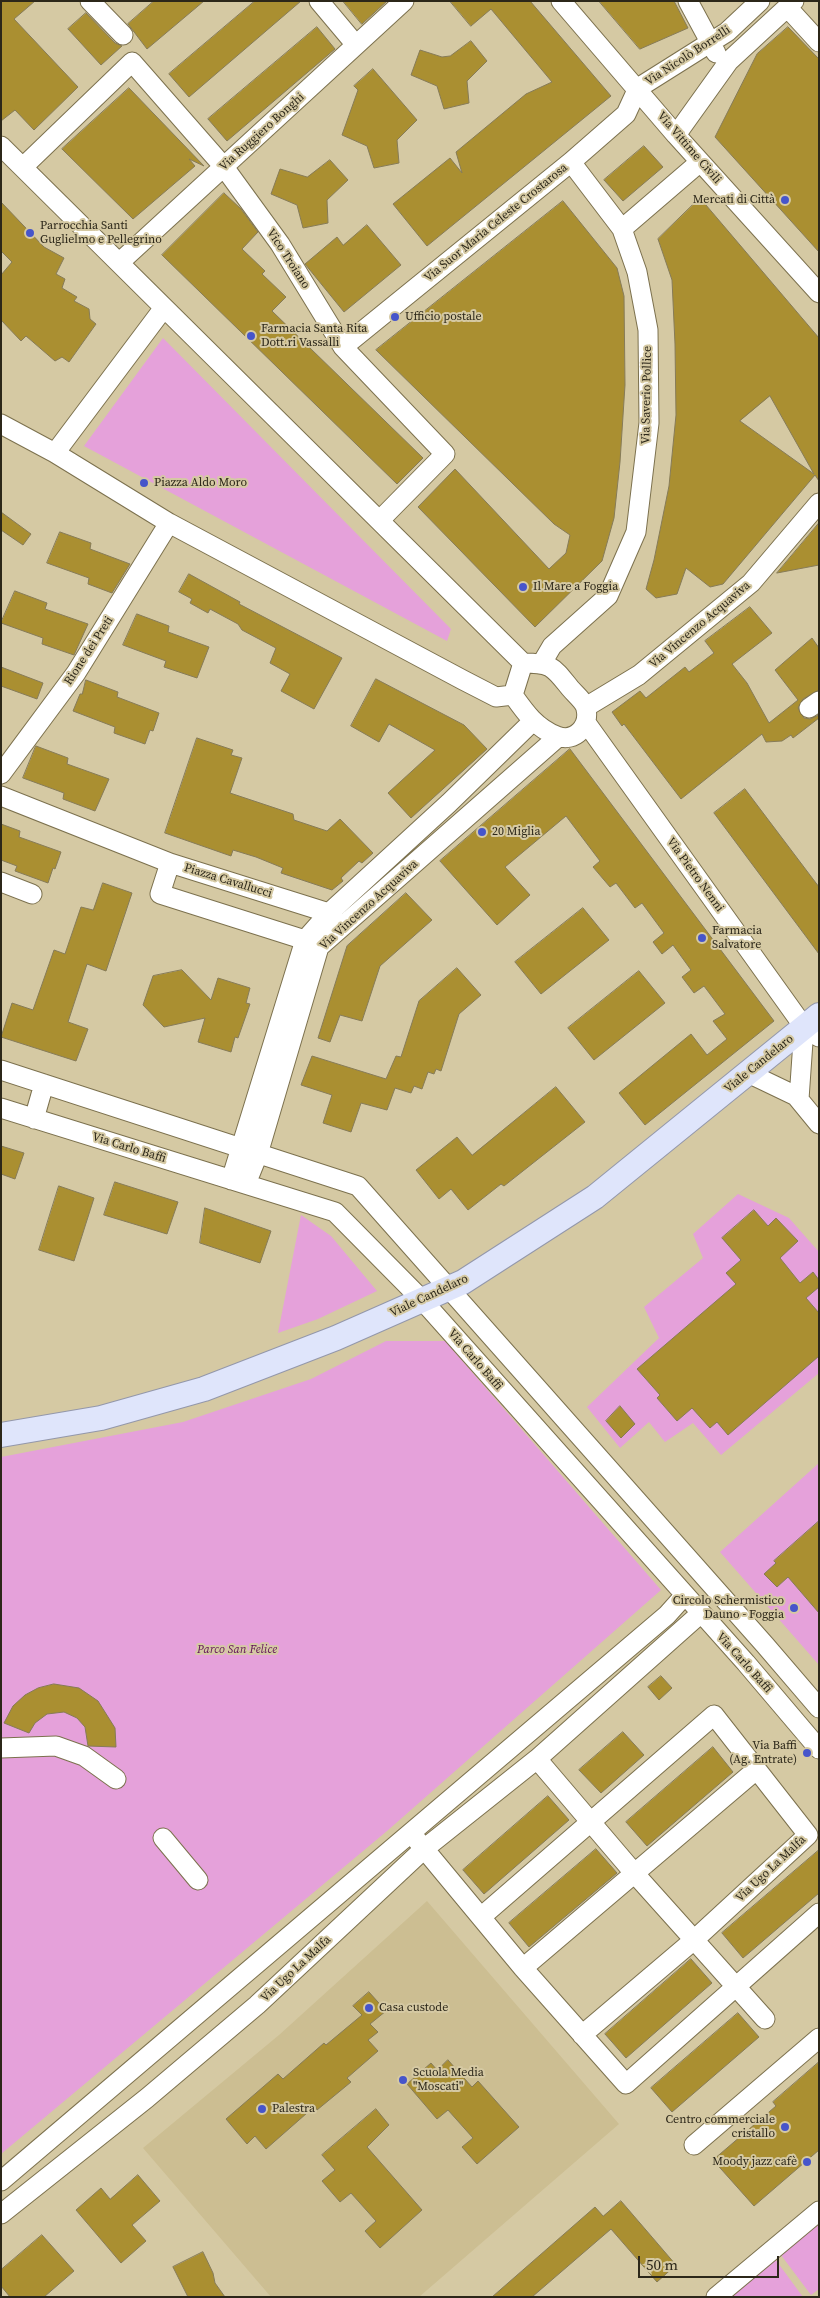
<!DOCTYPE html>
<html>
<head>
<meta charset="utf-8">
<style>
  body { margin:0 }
  #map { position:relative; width:820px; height:2298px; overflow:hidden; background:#d5c9a3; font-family:"Source Serif 4",serif }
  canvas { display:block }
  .frame { position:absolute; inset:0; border:2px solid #2c2719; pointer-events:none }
  .scale { position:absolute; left:638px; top:2256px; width:141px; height:22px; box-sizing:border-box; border:2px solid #2c2719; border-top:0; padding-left:6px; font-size:15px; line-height:18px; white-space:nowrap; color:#2c2719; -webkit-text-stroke:4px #d5c9a3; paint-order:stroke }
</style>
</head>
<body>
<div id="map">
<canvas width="820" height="2298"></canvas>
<div class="frame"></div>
<div class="scale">50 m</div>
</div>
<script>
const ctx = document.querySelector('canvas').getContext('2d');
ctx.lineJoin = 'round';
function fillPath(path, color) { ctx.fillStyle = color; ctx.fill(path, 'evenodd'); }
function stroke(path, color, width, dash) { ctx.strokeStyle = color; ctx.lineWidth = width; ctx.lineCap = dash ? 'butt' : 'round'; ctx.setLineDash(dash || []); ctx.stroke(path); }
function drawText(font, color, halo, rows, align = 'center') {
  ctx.font = font + ' "Source Serif 4",serif'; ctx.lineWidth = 4; ctx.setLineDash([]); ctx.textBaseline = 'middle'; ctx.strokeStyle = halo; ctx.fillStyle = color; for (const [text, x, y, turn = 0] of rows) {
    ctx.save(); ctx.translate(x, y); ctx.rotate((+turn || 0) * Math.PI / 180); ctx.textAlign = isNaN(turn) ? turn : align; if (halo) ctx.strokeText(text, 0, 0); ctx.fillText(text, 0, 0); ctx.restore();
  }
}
fillPath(new Path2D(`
  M427,1901L619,2124L419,2297H271L143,2148L279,2035Z`), '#ccbe92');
fillPath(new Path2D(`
  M163,338L451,629L447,641L84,446Z
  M738,1194L789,1218L819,1252V1373L721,1455L693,1423L665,1442L649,1422L620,1448L587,1407L659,1338L644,1307L703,1258L693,1234Z
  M301,1215L331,1236L377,1291L318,1319L278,1333Z
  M386,1341H445L661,1590L387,1831L1,2154V1457L183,1422L311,1379Z
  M819,1463V1665L720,1552Z
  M819,2224V2289L811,2295L781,2255Z
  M775,2259L803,2297H731Z`), '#e5a1da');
const building = new Path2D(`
  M1,1H35L14,19L78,87L34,130L15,110L1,121Z
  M154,1H204L147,49L128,24Z
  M255,1H301L189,97L169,74Z
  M343,1H387L362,24Z
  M450,1H530L611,96L427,246L393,204L450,158L462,173L456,152L526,94L552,82L491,9L471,26Z
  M599,1H674L688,28L640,49Z
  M86,13L115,43L122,46L101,65L68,29Z
  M317,27L335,49L227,141L208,119Z
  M788,27L819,59V252L715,137L757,54Z
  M471,41L487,61L467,81L469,103L444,109L437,86L411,75L420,50L442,57L450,56Z
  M373,69L417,120L397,140L399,163L374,168L367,146L342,135L358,90L354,86Z
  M129,88L204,166L189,159L195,166L133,219L62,149Z
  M644,146L663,167L623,201L604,180Z
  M330,160L348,180L327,200L328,223L303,228L297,205L271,194L280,169L307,177Z
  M224,193L241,209L258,232L242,249L265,271L262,274L286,297L272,311L423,458L397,484L162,255Z
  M700,198L819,338V481L815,475L723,584L710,587L686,568L677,594L656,598L646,589L654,560L669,486L676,415L675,344L672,280L658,239ZM770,396L814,474L740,421Z
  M563,201L617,268L624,296L625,385L620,462L614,518L602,561L535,627L418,507L455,469L549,569L566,553L570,535L554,524L376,350Z
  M1,202L44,247L64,258L56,274L65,279L62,288L77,297L74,301L89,309L90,319L96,324L69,362L62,357L55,361L26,336L21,341L1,320V275L12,262L1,251Z
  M367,225L401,265L344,312L305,264L337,237L343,245Z
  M1,512L31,534L23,545L1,530Z
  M819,523V565L777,573Z
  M60,532L91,543L90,549L130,564L112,593L88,584L89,578L47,563Z
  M189,574L240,602L239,604L342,658L314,709L281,691L290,674L270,663L276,648L242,630L238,624L210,609L208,613L190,603L192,599L179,592Z
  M15,591L47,603L45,609L88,624L74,655L42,644L43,638L1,623Z
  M750,607L772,633L732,664L747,683L769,723L798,700L775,670L812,638L819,648V690L803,699L798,708L804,718L810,719L819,715V718L793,738L791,735L782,741L766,742L762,734L681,799L624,724L622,726L612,712L640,691L646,698L685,667L689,672L714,653L705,641Z
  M137,614L169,626L168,632L209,647L197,678L164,667L166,661L123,645Z
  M1,667L43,683L37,699L1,686Z
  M376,679L464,725L487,749L411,818L388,793L435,750L389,724L379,742L351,726Z
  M86,680L118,692L117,697L159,713L153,731L150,730L145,744L114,733L115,727L73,711L80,694H82Z
  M197,738L233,750L231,755L242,758L230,793L293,814L294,820L327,831L340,819L373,853L362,863L359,861L341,878L343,881L332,890L281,873L283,868L256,857L233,850L231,856L165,833Z
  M36,746L68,758L67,764L109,779L95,811L63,799L64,793L23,778Z
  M570,749L774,1021L645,1125L619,1093L691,1034L707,1055L727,1039L713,1021L725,1014L704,986L694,993L682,977L691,970L673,945L662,954L653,942L664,933L642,903L635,908L616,883L610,887L593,867L600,861L566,816L505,867L530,895L497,925L440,861Z
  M745,789L819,887V954L714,813Z
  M1,824L20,831L19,837L61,852L55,869L53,868L48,883L15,871L17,866L1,860Z
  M103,883L132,893L106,971L87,964L68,1022L88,1029L76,1061L1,1037L12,1003L33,1010L54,950L65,954L81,907L93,910Z
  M406,893L432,920L380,966L362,1021L340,1015L330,1042L318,1038L347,946Z
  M583,908L609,940L541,994L515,962Z
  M457,968L481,995L459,1014L441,1071L436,1069L434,1074L428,1072L422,1089L414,1086L411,1093L395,1088L387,1110L361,1103L351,1132L323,1123L332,1095L301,1085L312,1056L386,1079L396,1056L401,1057L419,1001Z
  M182,970L211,1000L218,978L250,988L246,1003L250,1004L238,1038L235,1037L231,1052L198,1042L205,1018L164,1027L143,1005L153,976Z
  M639,971L665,1003L594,1060L568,1028Z
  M556,1087L585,1122L504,1186L501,1184L468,1210L451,1189L439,1199L416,1170L457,1137L472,1155Z
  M1,1146L24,1153L15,1179L1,1174Z
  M115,1182L178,1202L167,1234L104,1215Z
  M59,1186L94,1198L74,1261L39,1250Z
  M205,1208L271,1231L260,1263L200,1243Z
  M754,1210L768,1226L776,1218L798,1241L780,1258L800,1283L813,1272L819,1280V1287L806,1298L819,1313V1356L728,1435L717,1422L710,1428L692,1408L677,1421L657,1398L660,1395L637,1369L736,1284L726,1273L741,1260L722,1238Z
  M620,1406L635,1424L621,1438L606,1421Z
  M819,1521V1613L788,1577L777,1587L764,1574L776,1563L774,1561Z
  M661,1676L672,1688L659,1700L648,1687Z
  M54,1684L79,1688L98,1701L115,1728L116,1747L88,1746L85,1727L77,1718L64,1712L47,1714L35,1723L29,1733L4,1723L13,1706L25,1695L38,1688Z
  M623,1732L644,1755L601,1793L579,1770Z
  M713,1747L733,1772L647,1846L626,1822Z
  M548,1796L569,1820L484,1894L463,1870Z
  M596,1849L617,1873L529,1947L509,1923Z
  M819,1850V1893L743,1958L722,1933Z
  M691,1959L712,1983L626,2058L605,2034Z
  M369,1992L386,2011L370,2024L378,2032L368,2040L378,2051L347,2078L351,2082L317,2110L315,2106L266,2149L255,2136L247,2144L226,2119L278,2074L283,2079L324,2043L326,2045L362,2015L353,2006Z
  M738,2013L759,2037L672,2112L651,2088Z
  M448,2060L472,2087L478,2081L519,2127L477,2164L462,2147L473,2138L448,2110L437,2119L407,2084L431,2063L437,2070Z
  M819,2062V2150L754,2206L713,2160L776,2106L773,2102Z
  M376,2109L389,2125L367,2147L422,2210L380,2248L365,2231L376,2221L351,2193L340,2202L322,2181L335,2170L322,2155Z
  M138,2175L160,2201L132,2225L146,2241L121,2263L76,2210L101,2188L110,2199Z
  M621,2201L676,2265L657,2282L611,2229L532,2297H492L595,2207L603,2216Z
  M42,2235L74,2271L44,2297H10L1,2286V2270Z
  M203,2252L213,2273L215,2283L225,2297H188L173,2267Z`);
fillPath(building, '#aa8f31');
stroke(building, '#867b58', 1);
const minor = new Path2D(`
  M90,1L123,35
  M319,1L356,45
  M561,1L676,135L819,293
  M688,1L716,53
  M787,7L819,42
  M676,135L729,61L794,1
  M1,146L523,663C552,663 553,667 570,688C575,694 585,702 586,709C590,726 575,743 557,736C536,728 525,712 513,695L523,663
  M571,162L622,229
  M23,167L132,62L224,167L280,244L343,347L445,454L380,520
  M120,262L404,1
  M343,347L571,162L626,114L638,88L727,32L760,1
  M1,424L55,453L169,523L463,680L496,697L513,695
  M55,453L163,309
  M542,663L552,646L608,596L636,532L649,423L648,330L637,272L622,229L700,162
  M586,707L639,675L751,583L819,503
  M809,708L819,701
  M587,724L804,1027L819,1037
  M1,774L76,673L169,523
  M1,796L170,863
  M1,882L32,894
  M305,940L160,894L170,863L329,913L335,921
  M1,1070L358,1186L765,1645L819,1708
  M748,1073L796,1096L819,1124
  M799,1099L804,1027
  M1,1108L335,1212L423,1301L746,1663L819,1749
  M34,1119L44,1084
  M231,1180L305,940L329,913L449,803L532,722
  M246,1184L258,1154L319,947L558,737
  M1,1748L56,1746L84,1756L116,1779
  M537,1759L635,1874L765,2019
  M163,1838L198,1880
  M416,1839L523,1968L626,2084L819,1913
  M481,1917L714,1715L808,1835L694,1940L582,2035
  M523,1968L756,1770
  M694,2145L819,2038
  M1,2181L667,1615L684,1596
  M1,2214L147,2098L257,2005L424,1849L537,1759L700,1614
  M716,2297L819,2211`);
const major = new Path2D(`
  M1,1435L101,1418L204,1389L336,1338L463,1282L595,1197L819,1015`);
stroke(minor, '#7c714e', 21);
stroke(major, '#9397aa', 26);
stroke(minor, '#fff', 19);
stroke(major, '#dfe5fb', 24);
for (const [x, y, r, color] of [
  [785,200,5,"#4655ca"],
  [30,233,5,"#4655ca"],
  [395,317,5,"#4655ca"],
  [251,336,5,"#4655ca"],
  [144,483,5,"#4655ca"],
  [523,587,5,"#4655ca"],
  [482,832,5,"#4655ca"],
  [702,938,5,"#4655ca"],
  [794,1608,5,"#4655ca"],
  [807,1753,5,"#4655ca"],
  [369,2008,5,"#4655ca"],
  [403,2080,5,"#4655ca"],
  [262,2109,5,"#4655ca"],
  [785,2127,5,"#4655ca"],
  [807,2162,5,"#4655ca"]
]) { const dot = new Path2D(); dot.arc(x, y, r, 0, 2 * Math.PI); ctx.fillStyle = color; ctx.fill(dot); stroke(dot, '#d5c9a3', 2); }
drawText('12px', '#2c2719', '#d5c9a3', [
  ["Via Nicolò Borrelli",688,56,-33],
  ["Via Ruggiero Bonghi",262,132,-42],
  ["Via Vittime Civili",689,148,49],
  ["Via Suor Maria Celeste Crostarosa",496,223,-39],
  ["Vico Troiano",288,259,57],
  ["Via Saverio Pollice",647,395,-89],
  ["Via Vincenzo Acquaviva",700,625,-40],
  ["Rione dei Preti",89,651,-57],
  ["Via Pietro Nenni",695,875,54],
  ["Piazza Cavallucci",228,881,17],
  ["Via Vincenzo Acquaviva",369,905,-42],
  ["Viale Candelaro",759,1064,-39],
  ["Via Carlo Baffi",129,1148,17],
  ["Viale Candelaro",429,1296,-25],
  ["Via Carlo Baffi",475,1360,49],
  ["Via Carlo Baffi",744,1663,48],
  ["Via Ugo La Malfa",771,1869,-43],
  ["Via Ugo La Malfa",296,1969,-43]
]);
drawText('12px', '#2c2719', '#d5c9a3', [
  ["Mercati di Città",775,200,"right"],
  ["Parrocchia Santi",40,226],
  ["Guglielmo e Pellegrino",40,240],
  ["Ufficio postale",405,317],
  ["Farmacia Santa Rita",261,329],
  ["Dott.ri Vassalli",261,343],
  ["Piazza Aldo Moro",154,483],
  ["Il Mare a Foggia",533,587],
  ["20 Miglia",492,832],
  ["Farmacia",712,931],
  ["Salvatore",712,945],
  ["Circolo Schermistico",784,1601,"right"],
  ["Dauno - Foggia",784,1615,"right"],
  ["Via Baffi",797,1746,"right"],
  ["(Ag. Entrate)",797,1760,"right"],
  ["Casa custode",379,2008],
  ["Scuola Media",413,2073],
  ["\"Moscati\"",413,2087],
  ["Palestra",272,2109],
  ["Centro commerciale",775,2120,"right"],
  ["cristallo",775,2134,"right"],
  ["Moody jazz cafè",797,2162,"right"]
], 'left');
drawText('italic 12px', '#601058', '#d5c9a3', [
  ["Parco San Felice",237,1650]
]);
</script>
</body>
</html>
